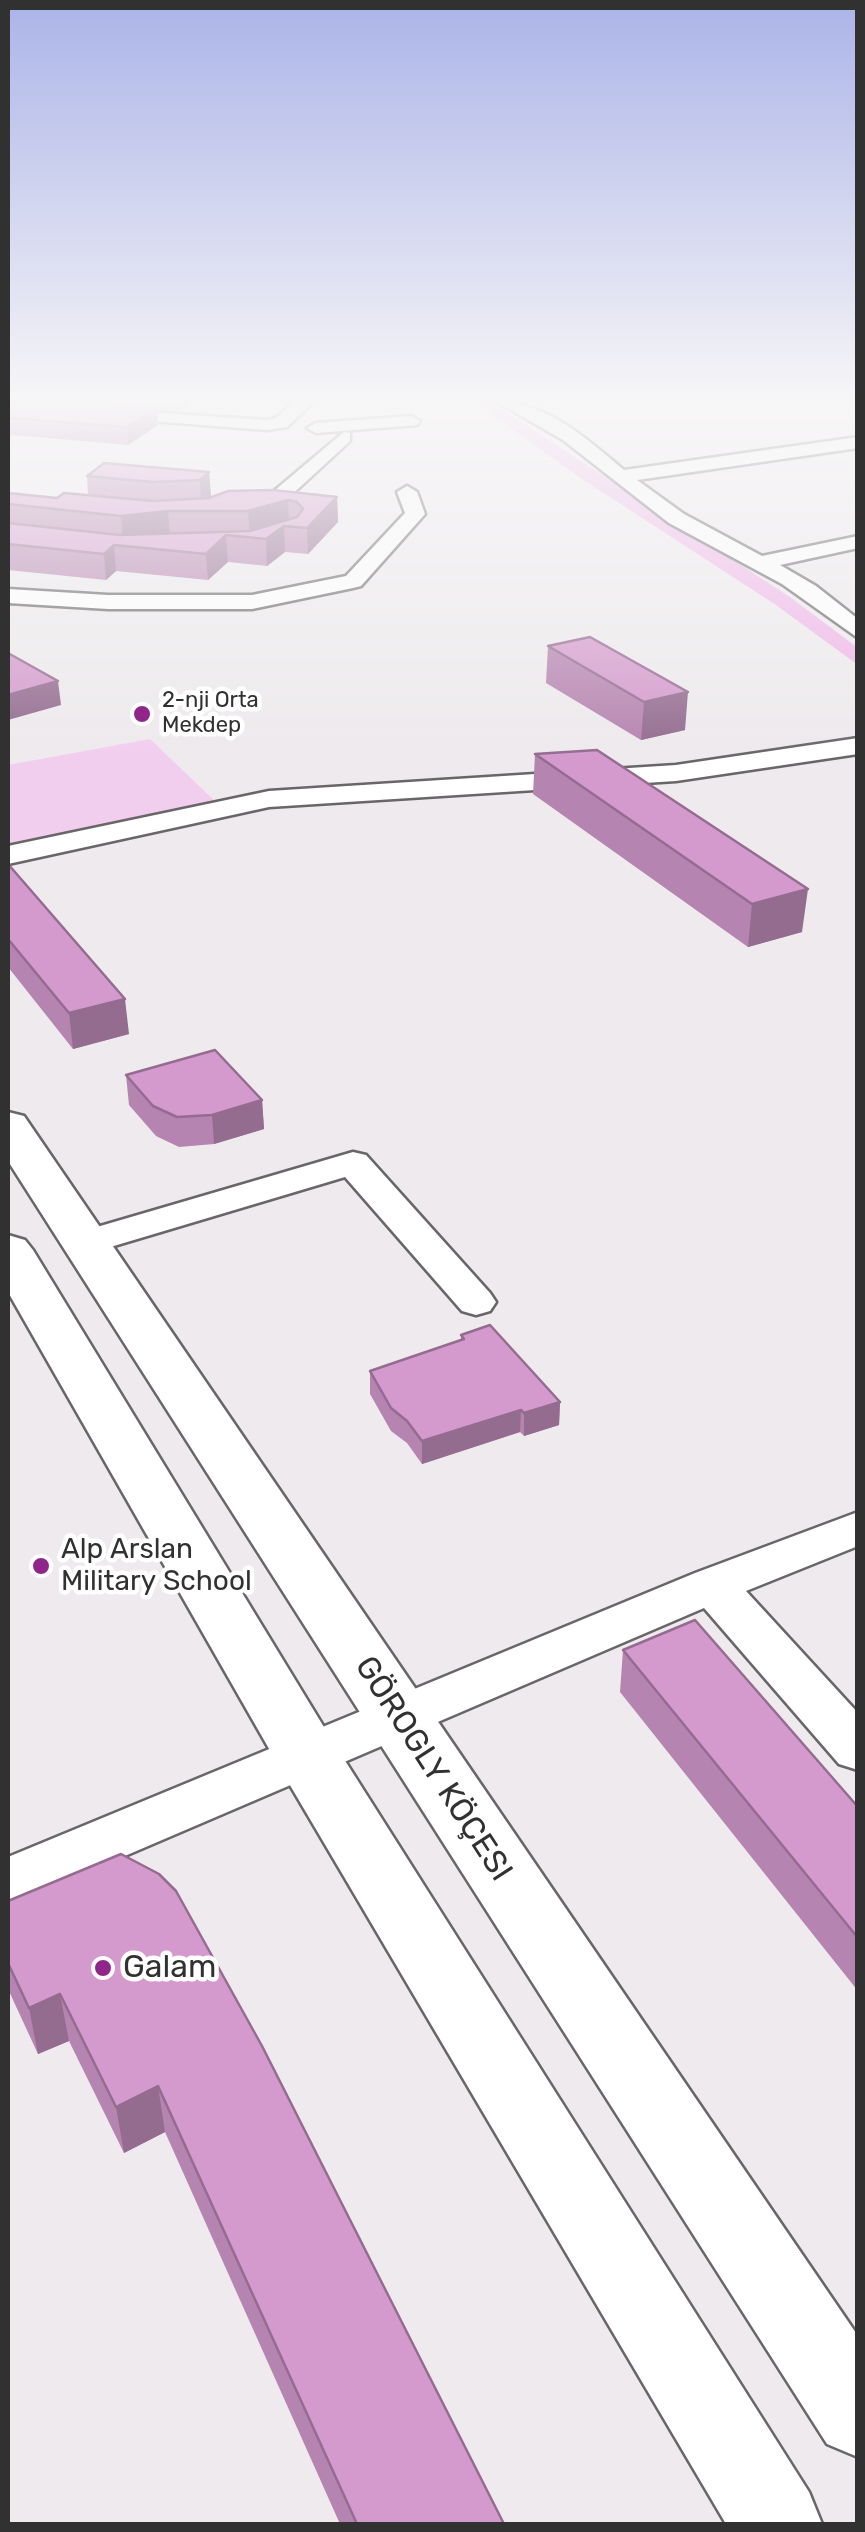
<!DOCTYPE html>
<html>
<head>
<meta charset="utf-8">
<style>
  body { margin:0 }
  #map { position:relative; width:865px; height:2532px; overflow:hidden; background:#eeeaed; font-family:Rubik,sans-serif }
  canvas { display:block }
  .frame { position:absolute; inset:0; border:10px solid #323132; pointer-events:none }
</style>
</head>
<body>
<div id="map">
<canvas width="865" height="2532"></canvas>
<div class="frame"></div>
</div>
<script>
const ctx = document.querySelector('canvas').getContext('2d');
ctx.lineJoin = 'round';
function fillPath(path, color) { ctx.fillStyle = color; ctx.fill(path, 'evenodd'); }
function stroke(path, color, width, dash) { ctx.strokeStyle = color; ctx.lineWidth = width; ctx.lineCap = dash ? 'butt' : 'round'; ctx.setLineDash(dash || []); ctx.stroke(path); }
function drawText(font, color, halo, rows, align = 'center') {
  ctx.font = font + ' Rubik,sans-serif'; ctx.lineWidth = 9; ctx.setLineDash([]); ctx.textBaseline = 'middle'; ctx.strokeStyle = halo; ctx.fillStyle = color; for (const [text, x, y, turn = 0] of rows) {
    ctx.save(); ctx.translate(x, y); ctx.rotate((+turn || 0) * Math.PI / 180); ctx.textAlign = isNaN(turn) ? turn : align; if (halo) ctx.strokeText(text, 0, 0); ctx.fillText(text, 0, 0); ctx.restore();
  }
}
fillPath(new Path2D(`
  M150,739L217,803L8,848V765Z`), '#f2ceee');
fillPath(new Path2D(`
  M476,403H492L790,597L858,648V665L776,605L579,477Z`), '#efb4e8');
const minor = new Path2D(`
  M8,403L267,420L276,418L293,403H312L287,427L267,430L8,410Z
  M499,403C547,401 589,441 624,470L858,437V448L637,480L684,514L762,556L858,536V548L780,565L816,586L858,619V638L782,584L669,523L563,440Z
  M411,416L420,421L417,425L316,433L307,428L316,423Z
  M344,432L350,433V441L273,512L238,513L228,507L238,501L261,502Z
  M407,486L417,492L425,514L361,586L353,588L252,609H108L8,603V589L108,595H252L346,576L405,513L397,492Z
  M858,738V754L676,781L269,807L8,864V846L269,791L676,765Z
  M353,1152L366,1155L490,1293L496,1302L490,1311L476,1315L462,1311L345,1177L87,1254L73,1250L67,1242L73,1234Z
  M858,1512V1546L746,1591L858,1713V1770L839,1764L704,1608L8,1906V1857L695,1573Z`);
const major = new Path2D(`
  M8,1112L24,1116L858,2336V2457L827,2444L8,1161Z
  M8,1235L25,1240L33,1250L330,1737L809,2492L822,2524H726L284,1775L8,1292Z`);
stroke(minor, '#686668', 5);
stroke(major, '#686668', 5);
fillPath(minor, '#fff');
fillPath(major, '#fff');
fillPath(new Path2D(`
  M8,403H192L180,411L157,409L158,425L128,445L12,435Z
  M209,472L211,496L337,497L338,522L308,554L285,552L267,566L228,562L208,580L116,571L106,580L8,570V493L57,498L88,495L87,476Z
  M590,637L685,730L641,740L546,683L548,646Z
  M535,754L802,932L748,947L533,794Z
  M8,864L129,1034L73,1049L8,967Z
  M126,1075L262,1100L264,1129L214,1144L179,1147L156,1136L129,1105Z
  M461,1335L560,1402L559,1425L524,1436L520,1432L422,1464L407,1443L391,1431L370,1394V1371L461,1340Z
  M623,1650L858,1807V1991L620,1692Z
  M121,1854L504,2524H340L165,2132L124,2153L69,2041L38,2054L8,1989V1901Z`), '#b684b0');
fillPath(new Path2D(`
  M180,403H192L180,411Z
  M157,408L158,425L128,445L127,427Z
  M10,418L12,435L8,438V419Z
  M209,472L211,496L201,504L200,480Z
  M337,497L338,522L308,554L307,528Z
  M288,500L289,525L284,527L285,552L267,566L266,539L250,536L248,511Z
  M168,511L170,536L123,541L121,516Z
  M226,535L228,562L208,580L206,554Z
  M114,545L116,571L106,580L104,554Z
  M58,681L61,705L8,720V695Z
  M688,692L685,730L641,740L644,702Z
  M808,889L802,932L748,947L752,904Z
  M125,999L129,1034L73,1049L69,1013Z
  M262,1100L264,1129L214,1144L212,1115Z
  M560,1402L559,1425L524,1436V1413Z
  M521,1410L520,1432L422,1464V1441Z
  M60,1994L69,2041L38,2054L29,2008Z
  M158,2086L165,2132L124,2153L116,2107Z`), '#946c90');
const building = new Path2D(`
  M8,403H87L157,408L127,427L10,418L8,419Z
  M104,463L209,472L200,480L153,482L87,476Z
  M273,490L337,497L307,528L284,526L266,539L226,535L206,554L114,545L104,554L8,544V523L120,535L250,531L297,517L303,509L297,502L288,500L248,511H168L121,516L8,504V493L57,498L64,493L153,501L209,498L228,491Z
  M590,637L688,692L644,702L548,646Z
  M8,653L58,681L8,695Z
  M597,750L808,889L752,904L535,754Z
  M8,864L125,999L69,1013L8,939Z
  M215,1050L262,1100L212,1115L177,1117L153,1106L126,1075Z
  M490,1325L560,1402L524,1413L521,1410L422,1441L407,1421L391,1408L370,1371L464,1339L461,1335Z
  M695,1620L858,1807V1938L623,1650Z
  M121,1854L159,1874L176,1891L262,2046L504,2524H357L158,2086L116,2107L60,1994L29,2008L8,1963V1901Z`);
fillPath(building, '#d49acd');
stroke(building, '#946c90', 2.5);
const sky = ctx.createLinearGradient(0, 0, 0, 757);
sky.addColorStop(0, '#abb4e8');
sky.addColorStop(0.53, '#f7f6f7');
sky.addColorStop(1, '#f7f6f700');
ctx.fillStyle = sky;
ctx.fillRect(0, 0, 865, 757);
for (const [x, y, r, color] of [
  [142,714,10,"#90268a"],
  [41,1566,10,"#90268a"],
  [103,1968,10,"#90268a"]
]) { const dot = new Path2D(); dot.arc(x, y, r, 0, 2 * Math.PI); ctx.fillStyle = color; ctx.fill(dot); stroke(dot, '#fff', 4); }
drawText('22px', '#323132', '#fff', [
  ["2-nji Orta",162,701],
  ["Mekdep",162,726]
], 'left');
drawText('28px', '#323132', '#fff', [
  ["Alp Arslan",61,1550],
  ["Military School",61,1582]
], 'left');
drawText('32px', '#323132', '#fff', [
  ["GÖROGLY KÖÇESI",433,1769,57]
]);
drawText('32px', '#323132', '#fff', [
  ["Galam",123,1968]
], 'left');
</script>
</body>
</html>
